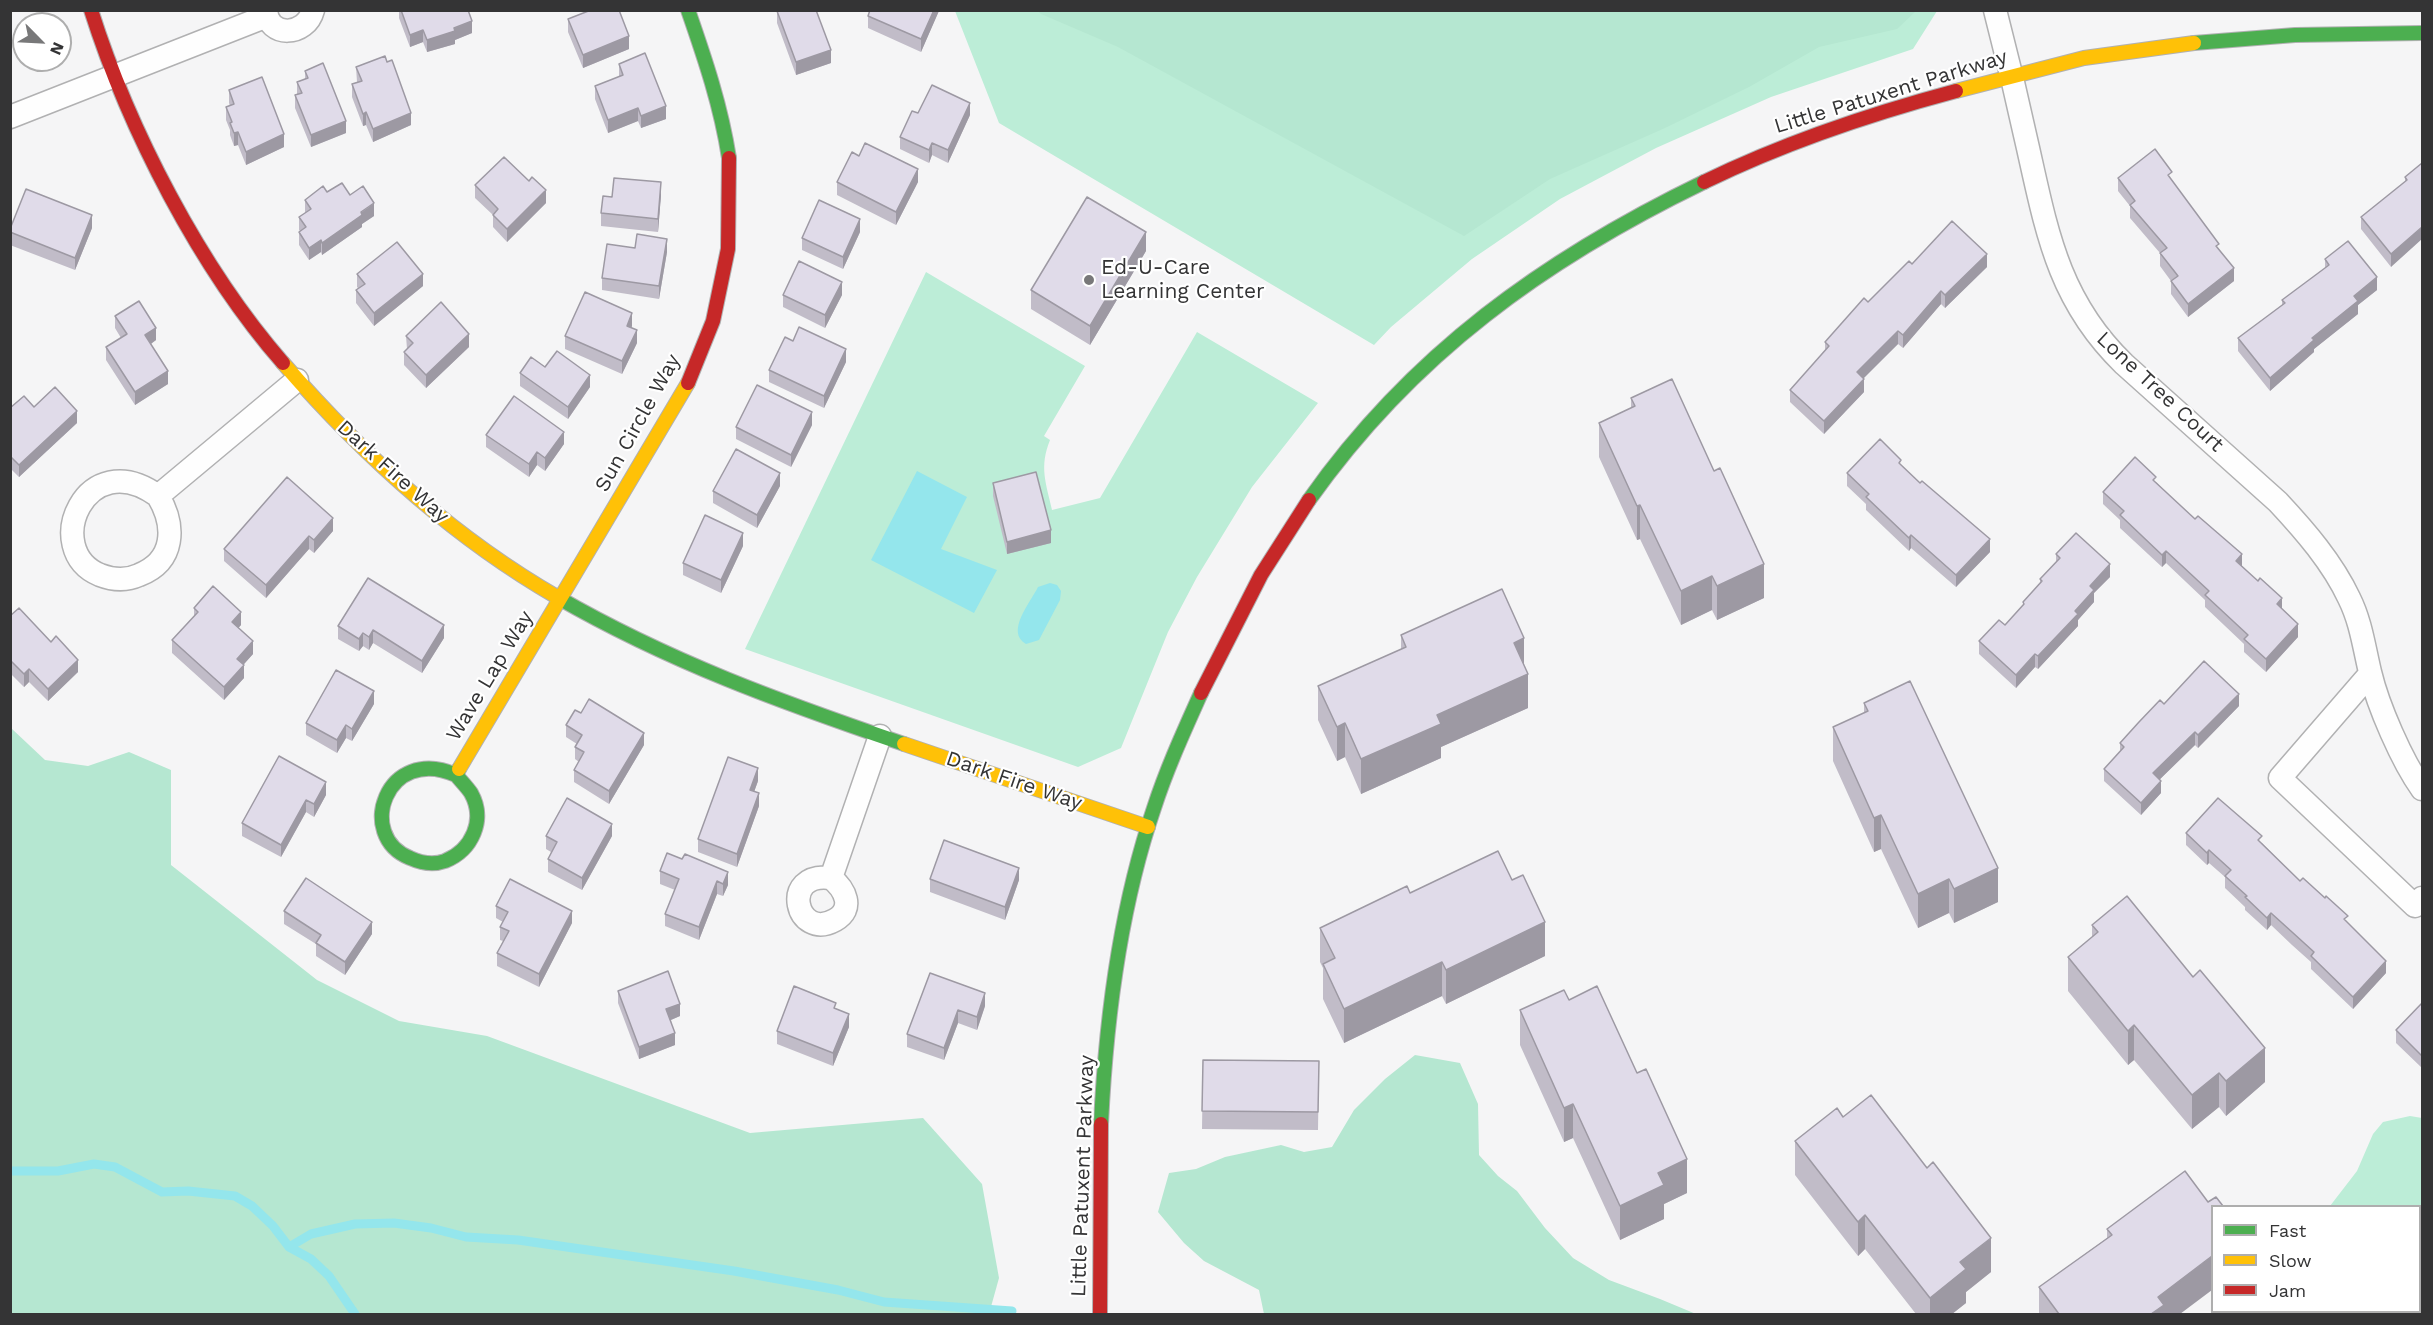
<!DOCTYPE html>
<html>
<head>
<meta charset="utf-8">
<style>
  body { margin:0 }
  #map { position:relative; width:2433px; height:1325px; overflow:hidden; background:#f5f5f6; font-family:"Work Sans",sans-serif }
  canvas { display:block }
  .frame { position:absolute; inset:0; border:12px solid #343435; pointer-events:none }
  .legend { position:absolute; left:2211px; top:1205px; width:210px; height:108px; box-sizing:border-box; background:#fff; border:2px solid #aeaeae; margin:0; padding:8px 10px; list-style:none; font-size:18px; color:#343435 }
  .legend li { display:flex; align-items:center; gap:12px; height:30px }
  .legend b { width:30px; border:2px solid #aeaeae }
  .north { position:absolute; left:12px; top:12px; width:60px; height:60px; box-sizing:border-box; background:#fff; border:2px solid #aeaeae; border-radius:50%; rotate:114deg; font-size:16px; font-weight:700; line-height:24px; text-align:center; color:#343435 }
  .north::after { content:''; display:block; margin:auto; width:21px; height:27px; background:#787879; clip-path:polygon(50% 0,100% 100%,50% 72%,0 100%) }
</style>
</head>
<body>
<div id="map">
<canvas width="2433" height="1325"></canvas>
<div class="frame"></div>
<ul class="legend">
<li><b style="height:8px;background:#4caf50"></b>Fast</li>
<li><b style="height:8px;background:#ffc107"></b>Slow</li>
<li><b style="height:8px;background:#c62828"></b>Jam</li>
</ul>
<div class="north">N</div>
</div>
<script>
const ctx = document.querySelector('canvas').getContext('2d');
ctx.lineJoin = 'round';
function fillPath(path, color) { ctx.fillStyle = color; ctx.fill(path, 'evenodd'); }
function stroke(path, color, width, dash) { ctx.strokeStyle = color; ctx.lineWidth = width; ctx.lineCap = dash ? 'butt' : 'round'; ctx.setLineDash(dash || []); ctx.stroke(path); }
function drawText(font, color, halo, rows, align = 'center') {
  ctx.font = font + ' "Work Sans",sans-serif'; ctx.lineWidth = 4.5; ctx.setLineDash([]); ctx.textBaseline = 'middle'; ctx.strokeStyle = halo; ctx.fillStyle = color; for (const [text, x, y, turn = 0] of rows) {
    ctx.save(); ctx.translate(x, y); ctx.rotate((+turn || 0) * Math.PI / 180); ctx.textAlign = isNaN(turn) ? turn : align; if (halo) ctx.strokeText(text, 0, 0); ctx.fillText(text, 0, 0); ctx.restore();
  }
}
fillPath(new Path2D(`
  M955,11H1937L1913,49L1771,97L1656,148L1560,199L1472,259L1391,327L1374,345L999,123Z
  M926,272L1085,366L1044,436L1050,440C1039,467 1046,483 1052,510L1100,498L1197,332L1318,403L1252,487L1197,577L1168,632L1121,748L1078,767L745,649Z
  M2410,1116L2422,1118V1314H2258L2260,1312H2420V1206H2330L2357,1171L2373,1134L2383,1122Z`), '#bcedd7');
fillPath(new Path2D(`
  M1038,11H1916L1897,29L1819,47L1749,87L1665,128L1550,179L1464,236L1118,47L1041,14Z
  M11,728L45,760L88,766L129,752L171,770V865L317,980L399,1021L487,1036L750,1133L923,1118L982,1184L999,1278L989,1314H11Z
  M1415,1055L1460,1063L1478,1104L1479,1155L1498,1176L1517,1191L1545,1228L1573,1258L1609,1280L1660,1299L1696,1314H1264L1259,1290L1204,1261L1184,1243L1158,1212L1169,1173L1196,1169L1225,1157L1281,1145L1304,1152L1332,1147L1354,1110L1385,1079Z`), '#b5e7d1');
fillPath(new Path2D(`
  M917,471L967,497L941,549L997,570L974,613L871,560Z
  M1050,583L1057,585L1061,591L1060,600L1039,640L1026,644C1005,632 1030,603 1038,587Z`), '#94e6ec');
stroke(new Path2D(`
  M10,1171H58L94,1164L115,1167L162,1192L188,1191L235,1196L252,1206L273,1226L289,1247L311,1259L329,1276L355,1314
  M289,1247L311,1234L355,1224L394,1223L431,1228L466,1237L518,1240L734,1271L838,1290L884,1302L1012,1311`), '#94e6ec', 9);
const street = new Path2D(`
  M266,10C268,38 306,37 313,10
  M1995,10C2007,56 2018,102 2028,148C2047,233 2059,301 2124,364L2278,502C2305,531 2332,562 2349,598C2361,622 2364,647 2370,672C2378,706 2402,761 2422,789
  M10,117L267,16
  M158,496C86,443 40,550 100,575C113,580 126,581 139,575C175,561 176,526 158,496L297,380
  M2370,674L2280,778L2415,906L2422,898
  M831,878C845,889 855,909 835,920C796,942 779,871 831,878L880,736`);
const fast = new Path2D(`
  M688,10C705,59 721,106 729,158
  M2194,43L2295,35L2422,33
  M1309,500C1412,354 1545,259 1704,182
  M557,597C670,662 781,702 904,744
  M456,775C386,744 355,836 410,858C421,863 434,865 445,861C472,850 486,820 471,793C467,787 461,781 456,775L459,769
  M1101,1124C1106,1018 1120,908 1154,808C1167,768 1184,731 1201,693`);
const slow = new Path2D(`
  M1956,91L2084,58L2194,43
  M283,363C361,453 453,537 557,597
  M904,744L1148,827
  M459,769L688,383`);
const jam = new Path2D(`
  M91,10C129,130 200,268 283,363
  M1704,182C1784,143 1870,114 1956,91
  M688,383L713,321L728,249L729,158
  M1201,693L1261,575L1309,500
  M1100,1314L1101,1124`);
stroke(street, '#b1b1b2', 25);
stroke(fast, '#b1b1b2', 16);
stroke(slow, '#b1b1b2', 16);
stroke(jam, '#b1b1b2', 16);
stroke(street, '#fefefe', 22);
stroke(fast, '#4caf50', 14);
stroke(slow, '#ffc107', 14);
stroke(jam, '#c62828', 14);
fillPath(new Path2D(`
  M399,10H468L472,33L455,40V44L427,52L423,42L410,47L399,18Z
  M939,10L921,52L868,28V16Z
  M777,11L831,63L796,75L777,23Z
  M568,19L629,49L583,68L568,32Z
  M619,64L666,119L641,128L638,121L608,133L595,99V86L619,77Z
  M356,67L411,125L373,142L366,125L363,126L352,97V84L357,82Z
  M305,71L346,133L311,147L295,108V95H297V82L305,79Z
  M229,90L284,147L246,165L238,145L234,146L230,135V130L226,120V107L230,106L229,103Z
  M970,115L948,163L932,155L929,163L900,149V137Z
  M859,156L918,182L896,225L837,195V182Z
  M2422,163L2391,267L2361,229V217L2405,182V177Z
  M2118,178L2172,180L2219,249L2234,281L2188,317L2171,294V281L2160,266V253L2130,218V206L2118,191Z
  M475,185L546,203L507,242L493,227V215L475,198Z
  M327,192L350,195L374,216L362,224V227L322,255L321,252L309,260L299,245V232L300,231L299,230V217L305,213V200Z
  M661,195L658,232L601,226V213L612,197Z
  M92,228L75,270L10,245V229Z
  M860,232L843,269L802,250V238Z
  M635,248L667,252L659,299L602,290V278Z
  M1146,251L1090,345L1031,309V290Z
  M2325,259L2377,290L2358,305V314L2314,349V352L2270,391L2238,351V338L2282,305V300L2325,268Z
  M1912,264L1987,267L1945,308L1941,304L1903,348L1898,344L1863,378L1864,392L1824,434L1790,402V390L1825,350V342L1868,302Z
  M357,274L423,286L374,326L356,303V290L358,288L357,287Z
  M783,295H842L825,328L783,307Z
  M115,316L156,340L151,344L168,384L135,405L106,360V347L121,338L115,328Z
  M632,326L631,328L637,343L622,374L565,349V336Z
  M406,336L469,347L426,388L404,365V352L407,349Z
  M846,362L824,408L769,382V370Z
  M545,367L590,387L568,419L520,386V373Z
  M1631,398L1764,598L1717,620L1712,610L1681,625L1640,539L1637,540L1599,457V423L1631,408Z
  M34,407L77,423L19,477L10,468V408Z
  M812,425L791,467L736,439V427Z
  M486,435L564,444L545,471L537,465L529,477L486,447Z
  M1901,465L1990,552L1956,587L1911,548L1909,551L1866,510V504L1847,486V473Z
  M2156,482L2242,566L2282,609L2298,637L2266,672L2244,652V644L2205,607V600L2166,563L2162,567L2120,528V520L2103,504V492Z
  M993,483L1051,543L1007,554L993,496Z
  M780,486L757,528L713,503V491Z
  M333,531L314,553L309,549L266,598L224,561V549Z
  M743,546L721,593L683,575V563Z
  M2056,554L2110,577L2094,593V602L2078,620V626L2038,669L2035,667L2016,688L1979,654V641L2005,625L2023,605V602L2040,584V579L2056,562Z
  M194,608L241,625L238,628L253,654L243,665L244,678L224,700L172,653V640L194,616Z
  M10,616L78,672L48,701L29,682L24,687L10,673Z
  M338,626L444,638L422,673L373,643L369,650L363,646L359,651L338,639Z
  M1401,635L1524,665L1528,708L1441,747V758L1361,794L1345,757L1337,761L1318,720V686L1401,649Z
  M1864,703L1998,902L1954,923L1949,913L1918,928L1881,849L1874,852L1833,761V727L1864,713Z
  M374,704L352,741L346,738L337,753L306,735V723Z
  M2164,704L2239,706L2198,748L2195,745L2159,780L2161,793L2141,815L2104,781V769L2120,752V743Z
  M566,725L644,745L609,804L574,782V770L579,762L575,759V747L577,744L566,737Z
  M279,756L326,795L314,817L306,812L281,857L242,836V823Z
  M758,781L754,792L759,806L737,867L698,852V839Z
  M2186,833L2262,843L2300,881L2348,923L2386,973L2353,1009L2311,969V962L2292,945L2271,925L2267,930L2245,910V907L2225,888V877L2209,863L2207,865L2186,845Z
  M546,836H612L582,890L548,872V859L551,852L546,849Z
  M667,853L728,885L723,896L717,894L699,940L665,926V914L675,890L660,884V871Z
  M930,879L1019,880L1005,920L930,892Z
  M1410,893L1545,956L1446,1004L1442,996L1344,1043L1323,999V968L1320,962V928Z
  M496,906L572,923L539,987L497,966V953L503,941L500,940V927L503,922L496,918Z
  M284,911L372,934L345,975L316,956V944L284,924Z
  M2092,925L2265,1082L2226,1116L2219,1107L2192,1129L2134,1060L2128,1065L2068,991V957L2092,937Z
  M930,973L985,1006L977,1030L958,1023L944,1060L907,1047V1034Z
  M618,991L680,1016L671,1020L675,1045L639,1059L618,1003Z
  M1569,1000L1687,1193L1664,1204V1219L1620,1240L1573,1138L1564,1142L1520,1045V1010Z
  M2422,1003V1068L2396,1043V1030Z
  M836,1009L849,1027L833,1066L777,1044V1031Z
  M1203,1060L1319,1061L1318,1130L1202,1129Z
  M1843,1117L1991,1272L1966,1292V1303L1952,1314H1916L1865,1249L1858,1256L1795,1175V1141Z
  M2208,1202L2180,1314H2039V1287L2107,1238V1229Z`), '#c1bcc8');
fillPath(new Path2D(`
  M934,10H939V11L921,52V39Z
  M472,21V33L455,40V44L427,52V40Z
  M423,30V42L410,47V35Z
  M629,36V49L583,68V55Z
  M831,50V63L796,75V62Z
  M970,103V115L948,163V150Z
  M666,106V119L641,128V116Z
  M638,108V121L608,133V120Z
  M366,112V125L363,126V114Z
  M411,113V125L373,142V129Z
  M346,121V133L311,147V135Z
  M238,132V145L234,146V133Z
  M284,134V147L246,165V152Z
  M932,143V155L929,163V150Z
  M918,169V182L896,225V212Z
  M661,182V195L658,232V219Z
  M546,190V203L507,242V229Z
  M374,203V216L362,224V227L322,255V243Z
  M92,215V228L75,270V258Z
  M860,219V232L843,269V257Z
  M2422,227V239L2391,267V254Z
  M1146,232V251L1090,345V326Z
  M667,239V252L659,299V286Z
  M321,240V252L309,260V248Z
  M1987,254V267L1945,308V295Z
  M2234,268V281L2188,317V304Z
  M423,274V286L374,326V313Z
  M2377,277V290L2358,305V314L2314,349V352L2270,391V378L2312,338L2354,296Z
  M842,282V295L825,328V315Z
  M1941,291V304L1903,348V335Z
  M632,313V326L627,338V326Z
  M156,328V340L145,348V335Z
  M637,330V343L622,374V361Z
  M1898,331V344L1857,385V372Z
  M469,334V347L426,388V375Z
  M846,349V362L824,408V396Z
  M168,371V384L135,405V392Z
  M590,375V387L568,419V407Z
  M1864,379V392L1824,434V421Z
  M77,411V423L19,477V465Z
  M812,412V425L791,467V455Z
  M564,432V444L545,471V458Z
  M537,452V465L529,477V464Z
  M780,473V486L757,528V515Z
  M1640,505V539L1637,540V506Z
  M333,518V531L314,553V540Z
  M1051,530V543L1007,554V542Z
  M743,533V546L721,593V580Z
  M1911,535V548L1909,551V538Z
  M309,536V549L266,598V585Z
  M1990,539V552L1956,587V575Z
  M2166,551V563L2162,567V555Z
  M2242,554V567L2236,561Z
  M1764,564V598L1717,620V586Z
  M2110,564V577L2094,593V602L2078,620V626L2038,669V656L2075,611L2090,586Z
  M1712,576V610L1681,625V591Z
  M2282,598V611L2277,604Z
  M241,612V625L232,635V622Z
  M2298,624V637L2266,672V659Z
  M444,625V638L422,673V661Z
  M373,630V643L369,650V637Z
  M363,633V646L359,651V639Z
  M1524,638V672L1514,643Z
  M253,641V654L237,672V659Z
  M2035,654V667L2016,688V675Z
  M78,660V672L48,701V689Z
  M244,665V678L224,700V687Z
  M29,669V682L24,687V674Z
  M1528,674V708L1441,747V758L1361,794V759L1437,715Z
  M374,691V704L352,741V729Z
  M2239,694V706L2198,748V735Z
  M1345,723V757L1337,761V727Z
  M346,725V738L337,753V740Z
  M2195,732V745L2153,786V773Z
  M644,733V745L609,804V791Z
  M758,768V781L750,803V790Z
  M2161,781V793L2141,815V803Z
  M326,782V795L314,817V804Z
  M759,793V806L737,867V854Z
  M306,800V812L281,857V845Z
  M1881,815V849L1874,852V818Z
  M612,824V836L582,890V878Z
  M2209,850V863L2207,865V853Z
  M1019,868V880L1005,920V907Z
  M1998,868V902L1954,923V889Z
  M728,872V885L723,896V884Z
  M1949,879V913L1918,928V894Z
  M717,881V894L699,940V927Z
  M572,911V923L539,987V974Z
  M2271,913V925L2267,930V918Z
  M372,922V934L345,975V962Z
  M1545,922V956L1446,1004V970Z
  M2386,961V973L2353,1009V997Z
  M1442,962V996L1344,1043V1009Z
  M985,993V1006L977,1030V1017Z
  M680,1004V1016L666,1022V1009Z
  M958,1010V1023L944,1060V1048Z
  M849,1014V1027L833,1066V1053Z
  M2134,1025V1060L2128,1065V1031Z
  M675,1033V1045L639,1059V1047Z
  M2265,1048V1082L2226,1116V1081Z
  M2219,1073V1107L2192,1129V1095Z
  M1573,1104V1138L1564,1142V1108Z
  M1687,1159V1193L1664,1204V1219L1620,1240V1206L1658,1173Z
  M1865,1215V1249L1858,1256V1222Z
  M1991,1238V1272L1966,1292V1303L1952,1314H1930V1298L1960,1262Z
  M2212,1256V1290L2180,1314H2151L2158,1297Z`), '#9d99a3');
const building = new Path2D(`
  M401,10H468L472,21L454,28L455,31L427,40L423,30L410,35Z
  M591,10H619L629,36L583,55L568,19Z
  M816,10L831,50L796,62L777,11Z
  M870,10H934L921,39L868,16Z
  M645,53L666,106L641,116L638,108L608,120L595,86L623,75L619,64Z
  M385,56L387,62L392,60L411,113L373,129L366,112L363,114L352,84L362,81L356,67Z
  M323,63L346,121L311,135L295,95L302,93L297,82L308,78L305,71Z
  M262,77L284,134L246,152L238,132L234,133L230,123L232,122L226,107L234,104L229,90Z
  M932,85L970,103L948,150L932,143L929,150L900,137L912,111L918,113Z
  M865,143L918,169L896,212L837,182L852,152L859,156Z
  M2155,149L2172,172L2168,175L2219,244L2216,246L2234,268L2188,304L2171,281L2178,276L2160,253L2167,248L2130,205L2135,201L2118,178Z
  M504,157L529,181L532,177L546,190L507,229L493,215L498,209L475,185Z
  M2422,163V227L2391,254L2361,217L2407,180L2405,177Z
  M614,178L661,182L658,219L601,213L603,196L612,197Z
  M342,183L350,195L363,186L374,203L361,212L362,215L322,243L321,240L309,248L299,232L306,227L299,217L311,209L305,200L323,186L327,192Z
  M26,189L92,215L75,258L10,232V229Z
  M1087,197L1146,232L1090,326L1031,290Z
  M819,200L860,219L843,257L802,238Z
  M1952,221L1987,254L1945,295L1941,291L1903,335L1898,331L1857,372L1864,379L1824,421L1790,390L1829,346L1825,342L1864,298L1868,302L1909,261L1912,264Z
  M637,234L667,239L659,286L602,278L607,244L635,248Z
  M2348,241L2377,277L2354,296L2358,301L2312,338L2314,340L2270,378L2238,338L2285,303L2282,300L2329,265L2325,259Z
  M397,242L423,274L374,313L356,290L365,284L357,274Z
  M799,261L842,282L825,315L783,295Z
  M585,292L632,313L627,326L637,330L622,361L565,336Z
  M139,301L156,328L145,335L168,371L135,392L106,347L127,334L115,316Z
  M441,302L469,334L426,375L404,352L413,343L406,336Z
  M799,327L846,349L824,396L769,370L785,337L793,341Z
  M557,351L590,375L568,407L520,373L531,357L545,367Z
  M1672,379L1714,471L1720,468L1764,564L1717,586L1712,576L1681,591L1640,505L1637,506L1599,423L1635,406L1631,398Z
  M757,385L812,412L791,455L736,427Z
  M55,387L77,411L19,465L10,456V408L24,396L34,407Z
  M514,396L564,432L545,458L537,452L529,464L486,435Z
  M1880,439L1901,460L1899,463L1920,483L1922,481L1990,539L1956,575L1911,535L1909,538L1866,497L1869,494L1847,473Z
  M736,449L780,473L757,515L713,491Z
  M2135,457L2156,477L2153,480L2195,519L2198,516L2242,554L2236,561L2258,581L2260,578L2282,598L2277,604L2298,624L2266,659L2244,639L2248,635L2205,595L2209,591L2166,551L2162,555L2120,515L2124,511L2103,492Z
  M1036,472L1051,530L1007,542L993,483Z
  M287,477L333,518L314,540L309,536L266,585L224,549Z
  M705,515L743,533L721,580L683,563Z
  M2076,533L2110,564L2090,586L2094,590L2075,611L2078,614L2038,656L2035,654L2016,675L1979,641L1999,620L2005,625L2024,604L2023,602L2042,581L2040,579L2060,558L2056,554Z
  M368,578L444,625L422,661L373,630L369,637L363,633L359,639L338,626Z
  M213,586L241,612L232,622L253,641L237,659L244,665L224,687L172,640L198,612L194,608Z
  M1502,589L1524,638L1514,643L1528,674L1437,715L1441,724L1361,759L1345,723L1337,727L1318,686L1406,647L1401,635Z
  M19,608L51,642L56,636L78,660L48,689L29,669L24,674L10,660V616Z
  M2204,661L2239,694L2198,735L2195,732L2153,773L2161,781L2141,803L2104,769L2124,747L2120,743L2139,722L2160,700L2164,704Z
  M336,670L374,691L352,729L346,725L337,740L306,723Z
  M1910,681L1998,868L1954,889L1949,879L1918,894L1881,815L1874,818L1833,727L1868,711L1864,703Z
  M589,699L644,733L609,791L574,770L584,752L575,747L582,735L566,725L575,710L581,713Z
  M279,756L326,782L314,804L306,800L281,845L242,823Z
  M728,757L758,768L750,790L759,793L737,854L698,839Z
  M567,798L612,824L582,878L548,859L557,842L546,836Z
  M2218,798L2262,836L2258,840L2300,881L2303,878L2325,898L2326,896L2348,916L2344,919L2386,961L2353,997L2311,956L2314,952L2292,932L2271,913L2267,918L2245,897L2247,896L2225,876L2231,870L2209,850L2207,853L2186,833Z
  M944,840L1019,868L1005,907L930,879Z
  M1498,851L1512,880L1523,875L1545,922L1446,970L1442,962L1344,1009L1323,964L1335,958L1320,928L1407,886L1410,893Z
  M667,853L682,859L685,854L728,872L723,884L717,881L699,927L665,914L679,879L660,871Z
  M306,878L372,922L345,962L316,943L321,935L284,911Z
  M510,879L572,911L539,974L497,953L509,931L500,927L508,912L496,906Z
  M2127,896L2193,977L2200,970L2265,1048L2226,1081L2219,1073L2192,1095L2134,1025L2128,1031L2068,957L2098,932L2092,925Z
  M668,971L680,1004L666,1009L675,1033L639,1047L618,991Z
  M930,973L985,993L977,1017L958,1010L944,1048L907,1034Z
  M794,986L836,1003L834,1008L849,1014L833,1053L777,1031Z
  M1597,986L1637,1073L1646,1069L1687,1159L1658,1173L1664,1185L1620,1206L1573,1104L1564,1108L1520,1010L1564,990L1569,1000Z
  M2422,1003V1056L2396,1030Z
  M1203,1060L1319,1061L1318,1112L1202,1111Z
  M1871,1095L1927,1168L1933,1162L1991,1238L1960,1262L1966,1269L1930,1298L1865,1215L1858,1222L1795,1141L1837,1108L1843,1117Z
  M2185,1171L2208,1202L2216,1197L2223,1206H2212V1256L2158,1297L2164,1305L2151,1314H2059L2039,1287L2112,1235L2107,1229Z`);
fillPath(building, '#e0dbe9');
stroke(building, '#9d99a3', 1.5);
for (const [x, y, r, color] of [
  [1089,280,6,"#787879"]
]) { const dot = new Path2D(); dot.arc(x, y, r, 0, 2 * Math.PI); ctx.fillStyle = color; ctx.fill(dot); stroke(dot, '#fff', 2); }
drawText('21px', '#343435', '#fff', [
  ["Little Patuxent Parkway",1891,92,-17],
  ["Lone Tree Court",2160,392,43],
  ["Sun Circle Way",638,423,-61],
  ["Dark Fire Way",393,472,42],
  ["Wave Lap Way",490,676,-59],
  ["Dark Fire Way",1014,781,19],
  ["Little Patuxent Parkway",1083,1176,-88]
]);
drawText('21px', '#343435', '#fff', [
  ["Ed-U-Care",1101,268],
  ["Learning Center",1101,292]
], 'left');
</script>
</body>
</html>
